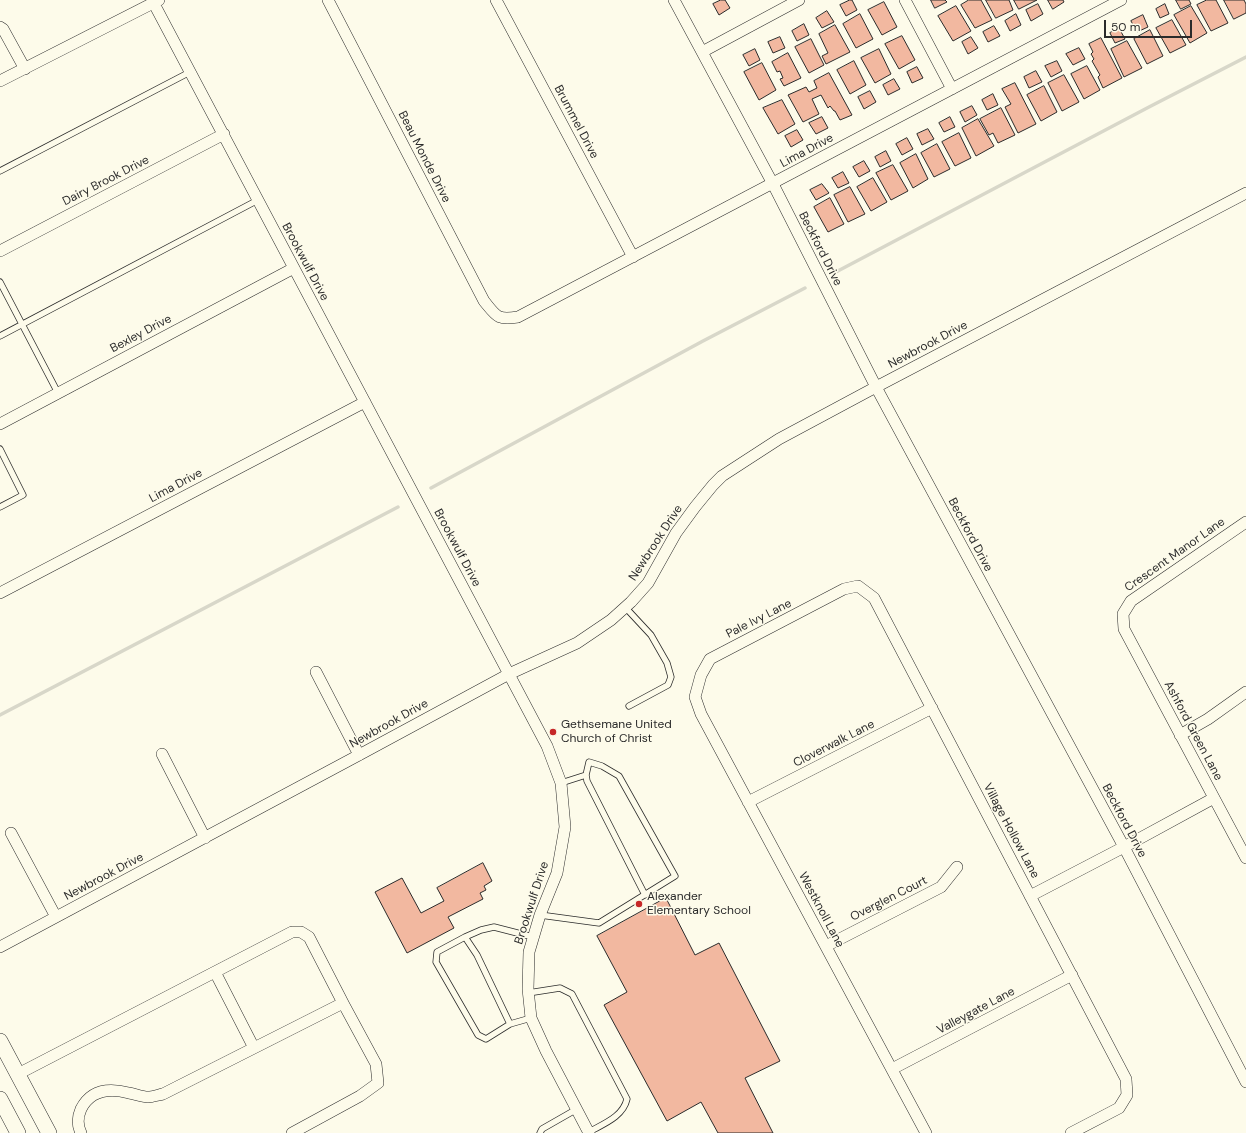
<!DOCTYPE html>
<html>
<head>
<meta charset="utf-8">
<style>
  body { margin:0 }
  #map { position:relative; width:1246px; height:1133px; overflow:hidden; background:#fdfbea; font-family:"DM Sans",sans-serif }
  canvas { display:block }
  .scale { position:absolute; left:1104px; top:20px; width:88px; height:18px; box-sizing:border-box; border:2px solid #2b2b2b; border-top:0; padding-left:5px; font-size:12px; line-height:14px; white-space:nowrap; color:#2b2b2b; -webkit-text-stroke:3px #fdfbea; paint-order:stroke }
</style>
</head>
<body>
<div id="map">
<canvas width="1246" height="1133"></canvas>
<div class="scale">50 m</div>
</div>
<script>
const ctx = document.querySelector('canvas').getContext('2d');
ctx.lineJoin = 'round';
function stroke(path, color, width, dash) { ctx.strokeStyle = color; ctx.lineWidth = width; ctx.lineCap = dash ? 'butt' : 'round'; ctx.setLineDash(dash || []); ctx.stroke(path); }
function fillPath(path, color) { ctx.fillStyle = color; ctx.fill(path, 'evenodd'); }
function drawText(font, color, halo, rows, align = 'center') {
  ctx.font = font + ' "DM Sans",sans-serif'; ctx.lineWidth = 3; ctx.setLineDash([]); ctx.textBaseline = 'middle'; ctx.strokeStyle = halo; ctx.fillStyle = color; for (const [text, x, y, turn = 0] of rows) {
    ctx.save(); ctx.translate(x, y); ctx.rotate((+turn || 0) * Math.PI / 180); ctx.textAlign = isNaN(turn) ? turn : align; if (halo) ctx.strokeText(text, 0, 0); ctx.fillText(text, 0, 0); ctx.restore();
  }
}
stroke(new Path2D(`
  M834,273L1149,107L1246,57
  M431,488L703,341L805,288
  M0,715L398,507`), '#d8d7c9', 3.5);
const building = new Path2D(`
  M721,0H725L730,8L719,15L713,4Z
  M850,0H852L857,10L846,16L840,5Z
  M931,0H945L947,2L935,8Z
  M969,0H981L992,20L975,28L961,5Z
  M986,0H1009L1013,10L996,18Z
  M1014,0H1037L1019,9Z
  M1048,0H1063L1064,2L1053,9Z
  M1176,0H1189L1191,4L1181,9Z
  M1207,0H1216L1228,23L1211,31L1197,5Z
  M1224,0H1244L1246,4V13L1234,19Z
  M884,2L897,27L882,35L868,10Z
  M1038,4L1043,14L1031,21L1026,10Z
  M1165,4L1169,14L1160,18L1156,9Z
  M956,6L971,31L953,41L938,16Z
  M1191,6L1207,33L1190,43L1174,15Z
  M827,11L834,22L822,28L816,18Z
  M860,14L873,39L856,48L843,24Z
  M1016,14L1021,25L1010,31L1005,21Z
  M1143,15L1148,27L1137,32L1131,21Z
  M1172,20L1186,45L1170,53L1156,28Z
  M804,24L809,35L797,41L792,31Z
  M835,25L850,52L826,64L822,56L828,53L819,34Z
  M994,26L1000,36L988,42L983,32Z
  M1119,28L1125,39L1115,43L1110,33Z
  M1150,30L1163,56L1147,64L1134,39Z
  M902,36L915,60L899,69L885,44Z
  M780,37L785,48L773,53L768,42Z
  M971,37L978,48L968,54L962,42Z
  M1101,38L1122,78L1103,88L1098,77L1100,75L1092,61L1094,59L1091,54L1093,52L1089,44Z
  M811,39L824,65L809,73L795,47Z
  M1127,41L1142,68L1124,77L1111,49Z
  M1079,48L1085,59L1073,65L1066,54Z
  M755,49L760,60L749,66L743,55Z
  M879,49L891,74L875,83L861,58Z
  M788,53L801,78L784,86L780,79L783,78L780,71L777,72L772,62Z
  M854,61L866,85L850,94L837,70Z
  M1057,61L1062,71L1051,77L1045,66Z
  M762,63L776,90L759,100L744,72Z
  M1087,66L1100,90L1084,99L1071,74Z
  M917,67L923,78L912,83L907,72Z
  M1036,71L1042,82L1029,88L1024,77Z
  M829,73L852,115L840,120L835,111H834L830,106L828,108L821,95L812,99L819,114L803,122L788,95L806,87L809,92L817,88L814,81Z
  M1064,75L1079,102L1062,111L1048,83Z
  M894,79L900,89L888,95L883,85Z
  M1015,83L1036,124L1018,133L1005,107L1011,104L1002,89Z
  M1044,86L1057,112L1041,121L1027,95Z
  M870,91L876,102L864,109L858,97Z
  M993,94L998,105L987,110L982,100Z
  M782,100L795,124L778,134L763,108Z
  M972,106L977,115L965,122L960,112Z
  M1001,108L1015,135L998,143L993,133L989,135L980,119Z
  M822,117L828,128L816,134L809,123Z
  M950,117L955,127L944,132L939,123Z
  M978,119L994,146L976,156L962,128Z
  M928,129L934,139L922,145L917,134Z
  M797,130L803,140L791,147L785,136Z
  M959,133L971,158L955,166L942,142Z
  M907,138L913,149L902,155L896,144Z
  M937,144L950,169L934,177L921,153Z
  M886,151L891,161L880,167L875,157Z
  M916,154L928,179L913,188L900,163Z
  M864,161L870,171L859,177L853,167Z
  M893,165L908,191L891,200L876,173Z
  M843,172L849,183L838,188L832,178Z
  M873,178L887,202L871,211L857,187Z
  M822,184L829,193L816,200L810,190Z
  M850,187L865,214L848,222L834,195Z
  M830,198L844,224L828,232L814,207Z
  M483,863L492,881L484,886L486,890L480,893L483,899L448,917L454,928L407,953L375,892L402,878L421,913L444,901L437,888Z
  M666,898L695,955L719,943L780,1061L745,1078L773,1133H718L701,1102L667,1121L604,1005L627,992L597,936Z`);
fillPath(building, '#f2b8a0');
stroke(building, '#2b2b2b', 1);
const lane = new Path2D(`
  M0,171L190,72
  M0,282L58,393
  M0,336L258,200
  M0,449L23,495L0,507
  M625,607L651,635L667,663L671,677L668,685L629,706
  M561,783L586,775
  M540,915L599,923L675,876L619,776L602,766L589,762L586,775L587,781L645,895
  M465,937L477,955L510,1024L486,1039L478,1035L436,962L437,952Z
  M465,937L481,930L494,927L533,937
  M528,993L560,988L572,994L627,1099C623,1117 603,1124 589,1132
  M510,1024L531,1018
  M540,1133L542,1129L577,1109`);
const street = new Path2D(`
  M152,0L547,746L561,783L565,827L557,873L540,915L529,952L528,989L531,1018L546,1051L589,1133
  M328,0L484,301C497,317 497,320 518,317L1121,0
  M496,0L633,257
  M674,0L773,184L876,387L1124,847L1246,1082
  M905,0L952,89
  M0,27L3,29L25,69
  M702,52L799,0
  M0,81L159,0
  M0,251L224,134
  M0,424L294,268
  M1246,522L1131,601L1123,614L1124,629L1246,858
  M0,593L365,402
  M316,672L359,755
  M1180,735L1208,719L1246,692
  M162,754L205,838
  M748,802L932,708
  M11,833L56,917
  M1030,896L1124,847L1214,798
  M826,946L941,887L957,867
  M0,947L359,755L509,674L577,643L611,620L631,602L648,583L676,533L695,507L713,485L722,476L779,439L876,387L1246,193
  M215,972L254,1048
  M892,1069L1072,975
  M18,1074L292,932H301L309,937L343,1003
  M81,1133C77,1125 77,1118 81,1109C91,1089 110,1088 129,1093C135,1094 142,1097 148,1097C152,1097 158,1095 163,1094L343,1003L376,1064L378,1083L360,1096L292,1133
  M926,1133L701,714L695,697L701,675L710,659L844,589L858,586L874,598L1126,1079L1127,1095L1119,1108L1071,1133`);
const secondary = new Path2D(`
  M0,1041L49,1133
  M0,1099L18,1133`);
stroke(lane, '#2b2b2b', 7);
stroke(street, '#2b2b2b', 12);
stroke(secondary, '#2b2b2b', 16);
stroke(lane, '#fdfbea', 5.5);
stroke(street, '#fdfbea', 11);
stroke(secondary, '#fdfbea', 15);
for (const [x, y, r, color] of [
  [553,732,4,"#c62828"],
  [639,904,4,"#c62828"]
]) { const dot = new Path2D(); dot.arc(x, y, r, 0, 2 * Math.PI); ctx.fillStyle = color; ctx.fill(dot); stroke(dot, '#fdfbea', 1.5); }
drawText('12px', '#2b2b2b', '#fdfbea', [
  ["Brummel Drive",576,122,62],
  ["Lima Drive",807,151,-28],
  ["Beau Monde Drive",424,157,63],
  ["Dairy Brook Drive",106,181,-27],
  ["Beckford Drive",820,249,63],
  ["Brookwulf Drive",305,262,62],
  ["Bexley Drive",141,334,-28],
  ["Newbrook Drive",928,345,-28],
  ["Lima Drive",176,486,-28],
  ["Beckford Drive",970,535,62],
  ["Newbrook Drive",656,543,-57],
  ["Brookwulf Drive",457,548,62],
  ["Crescent Manor Lane",1175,555,-35],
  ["Pale Ivy Lane",759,619,-27],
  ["Newbrook Drive",389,724,-29],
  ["Ashford Green Lane",1193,731,62],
  ["Cloverwalk Lane",834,744,-27],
  ["Beckford Drive",1124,821,62],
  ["Village Hollow Lane",1011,831,62],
  ["Newbrook Drive",104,877,-28],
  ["Overglen Court",889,899,-27],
  ["Brookwulf Drive",532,903,-72],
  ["Westknoll Lane",821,910,62],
  ["Valleygate Lane",976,1011,-28]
]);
drawText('12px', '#2b2b2b', '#fdfbea', [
  ["Gethsemane United",561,725],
  ["Church of Christ",561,739],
  ["Alexander",647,897],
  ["Elementary School",647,911]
], 'left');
</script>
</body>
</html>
